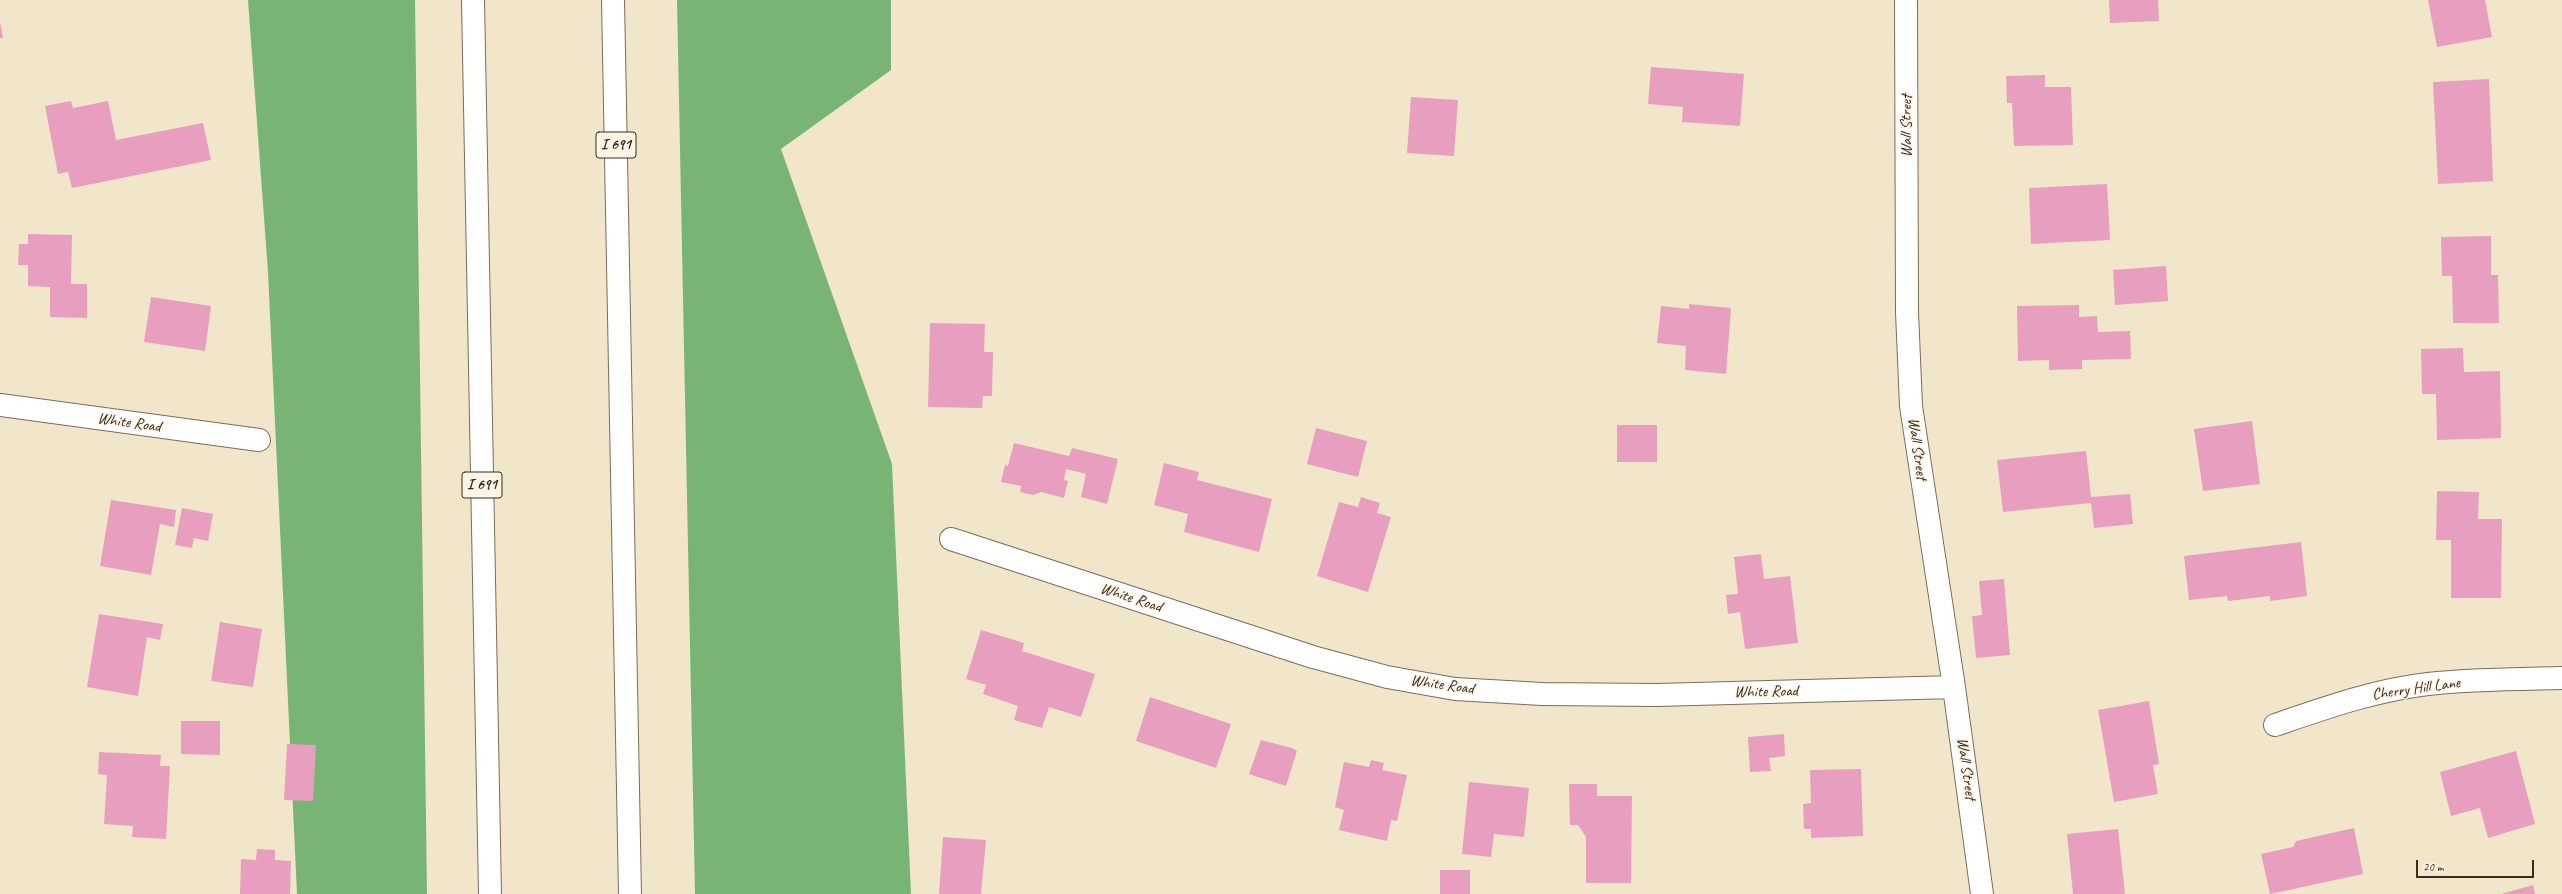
<!DOCTYPE html>
<html>
<head>
<meta charset="utf-8">
<style>
  body { margin:0 }
  #map { position:relative; width:2562px; height:894px; overflow:hidden; background:#f1e6ca; font-family:Caveat,sans-serif }
  canvas { display:block }
  .scale { position:absolute; left:2416px; top:860px; width:118px; height:18px; box-sizing:border-box; border:2px solid #3b2a1e; border-top:0; padding-left:5px; font-size:12px; line-height:14px; white-space:nowrap; color:#3b2a1e; -webkit-text-stroke:3px #fcf5e5; paint-order:stroke }
</style>
</head>
<body>
<div id="map">
<canvas width="2562" height="894"></canvas>
<div class="scale">20 m</div>
</div>
<script>
const ctx = document.querySelector('canvas').getContext('2d');
ctx.lineJoin = 'round';
function fillPath(path, color) { ctx.fillStyle = color; ctx.fill(path, 'evenodd'); }
function stroke(path, color, width, dash) { ctx.strokeStyle = color; ctx.lineWidth = width; ctx.lineCap = dash ? 'butt' : 'round'; ctx.setLineDash(dash || []); ctx.stroke(path); }
function drawText(font, color, halo, rows, align = 'center') {
  ctx.font = font + ' Caveat,sans-serif'; ctx.lineWidth = 3; ctx.setLineDash([]); ctx.textBaseline = 'middle'; ctx.strokeStyle = halo; ctx.fillStyle = color; for (const [text, x, y, turn = 0] of rows) {
    ctx.save(); ctx.translate(x, y); ctx.rotate((+turn || 0) * Math.PI / 180); ctx.textAlign = isNaN(turn) ? turn : align; if (halo) ctx.strokeText(text, 0, 0); ctx.fillText(text, 0, 0); ctx.restore();
  }
}
fillPath(new Path2D(`
  M248,0H415L427,894H297L268,272Z
  M677,0H891V70L781,149L892,464L911,894H695Z`), '#78b574');
fillPath(new Path2D(`
  M2109,0H2158L2159,21L2110,23Z
  M2428,0H2485L2492,37L2437,47Z
  M0,22L3,38H0Z
  M1651,67L1744,74L1740,126L1682,122L1683,107L1648,104Z
  M2045,75V87H2071L2073,145L2014,146L2012,103H2007L2006,76Z
  M2489,79L2493,181L2438,184L2433,82Z
  M1411,97L1458,100L1454,156L1407,153Z
  M71,101L73,108L108,101L116,140L203,123L211,160L72,188L68,172L58,174L45,106Z
  M2107,184L2110,240L2031,244L2029,188Z
  M28,234L72,235L71,284H87V318L50,317V287L28,286V265H18L19,244H28Z
  M2491,236V275H2498L2499,323H2453L2452,276H2442L2441,237Z
  M2166,266L2168,301L2115,305L2113,270Z
  M151,297L211,306L205,351L144,342Z
  M1689,304L1731,308L1726,374L1685,370L1686,346L1657,343L1661,306L1689,309Z
  M2079,305V317L2097,316L2098,332L2130,331L2131,359L2082,360V369L2049,370V360L2018,361L2017,306Z
  M930,323L985,324L984,352H993L992,396H983L982,408L928,407Z
  M2463,348L2464,372L2500,371L2501,438L2437,440L2436,394H2422L2421,349Z
  M2252,421L2260,484L2203,491L2194,429Z
  M1617,425H1657V462H1617Z
  M1316,428L1367,441L1358,477L1307,464Z
  M1014,443L1069,456L1072,448L1118,459L1107,504L1081,497L1086,474L1066,469L1064,480L1068,481L1064,498L1041,492L1033,495L1020,492L1021,486L1001,482L1005,465L1008,466Z
  M2086,451L2091,497L2130,494L2133,524L2094,528L2091,503L2003,512L1997,460Z
  M1164,463L1199,472L1197,480L1272,499L1259,552L1184,532L1188,514L1154,505Z
  M2437,491L2479,492L2478,519H2502L2501,598H2451V540H2436Z
  M1361,497L1380,503L1377,513L1391,517L1368,592L1317,576L1339,502L1358,507Z
  M111,500L176,510L174,527L160,524L151,575L100,566Z
  M182,508L213,514L208,541L194,538L192,548L175,545Z
  M2301,542L2307,596L2270,601V596L2228,601L2227,596L2189,600L2184,556Z
  M1761,554L1764,579L1790,576L1798,643L1745,649L1740,612L1728,614L1726,595L1738,594L1734,557Z
  M2004,579L2010,655L1976,658L1972,616L1982,615L1979,581Z
  M99,614L163,624L160,640L147,637L138,696L87,687Z
  M220,622L262,629L253,687L211,681Z
  M981,630L1024,643L1022,651L1095,674L1081,717L1049,707L1042,728L1014,720L1018,706L983,694L986,685L966,679Z
  M1150,697L1231,724L1216,768L1136,741Z
  M2149,701L2159,764L2153,765L2158,794L2114,802L2098,710Z
  M181,721H220V755L181,754Z
  M1784,734L1785,756L1769,758L1771,771L1750,772L1748,737Z
  M1261,740L1292,748L1297,751L1286,786L1249,774Z
  M287,744L316,745L313,801L284,800Z
  M2516,751L2535,824L2488,838L2480,808L2451,816L2440,772Z
  M99,752L161,755L160,766H170L166,839L132,837L133,826L104,824L107,775L98,774Z
  M1371,760L1384,763L1382,770L1407,775L1397,821L1391,820L1387,841L1339,830L1344,810L1335,807L1344,762L1369,767Z
  M1861,769L1863,836L1811,838V829H1804L1803,804L1811,803L1810,770Z
  M1469,782L1529,788L1524,837L1494,834L1491,857L1462,854Z
  M1569,784H1597V796H1632L1631,883H1586V837L1578,825H1570Z
  M2354,828L2363,874L2270,894L2261,854L2293,847L2296,841Z
  M2118,829L2125,894H2073L2067,834Z
  M943,837L986,840L981,894H939Z
  M257,849L275,850V860L291,861L290,894H240L241,859L256,860Z
  M1440,870H1470V894H1440Z
  M2533,885L2535,894H2501Z`), '#e89fbf');
const minor = new Path2D(`
  M1906,0L1907,312L1911,406L1954,687L1982,894
  M0,405L259,440
  M951,539L1313,657L1387,677L1455,689L1542,694L1657,695L1954,687
  M2275,725C2325,708 2375,690 2428,684C2472,679 2517,679 2562,678`);
const highway = new Path2D(`
  M473,0L490,894
  M613,0L630,894`);
stroke(minor, '#7b6c5a', 24);
stroke(highway, '#7b6c5a', 24);
stroke(minor, '#fff', 22);
stroke(highway, '#fff', 22);
for (const [x, y, w] of [
  [616,145,40],
  [482,485,40]
]) { const box = new Path2D(); box.roundRect(x - w / 2, y - 13, w, 26, 3); ctx.fillStyle = '#fcf5e5'; ctx.fill(box); stroke(box, '#3b2a1e', 1); }
drawText('bold 15px', '#3b2a1e', null, [
  ["I 691",616,145],
  ["I 691",482,485]
]);
drawText('16px', '#3b2a1e', '#fcf5e5', [
  ["Wall Street",1907,126,-90],
  ["White Road",129,423,8],
  ["Wall Street",1917,449,82],
  ["White Road",1131,598,18],
  ["White Road",1442,685,8],
  ["Cherry Hill Lane",2416,689,-8],
  ["White Road",1766,692,-1],
  ["Wall Street",1966,769,82]
]);
</script>
</body>
</html>
